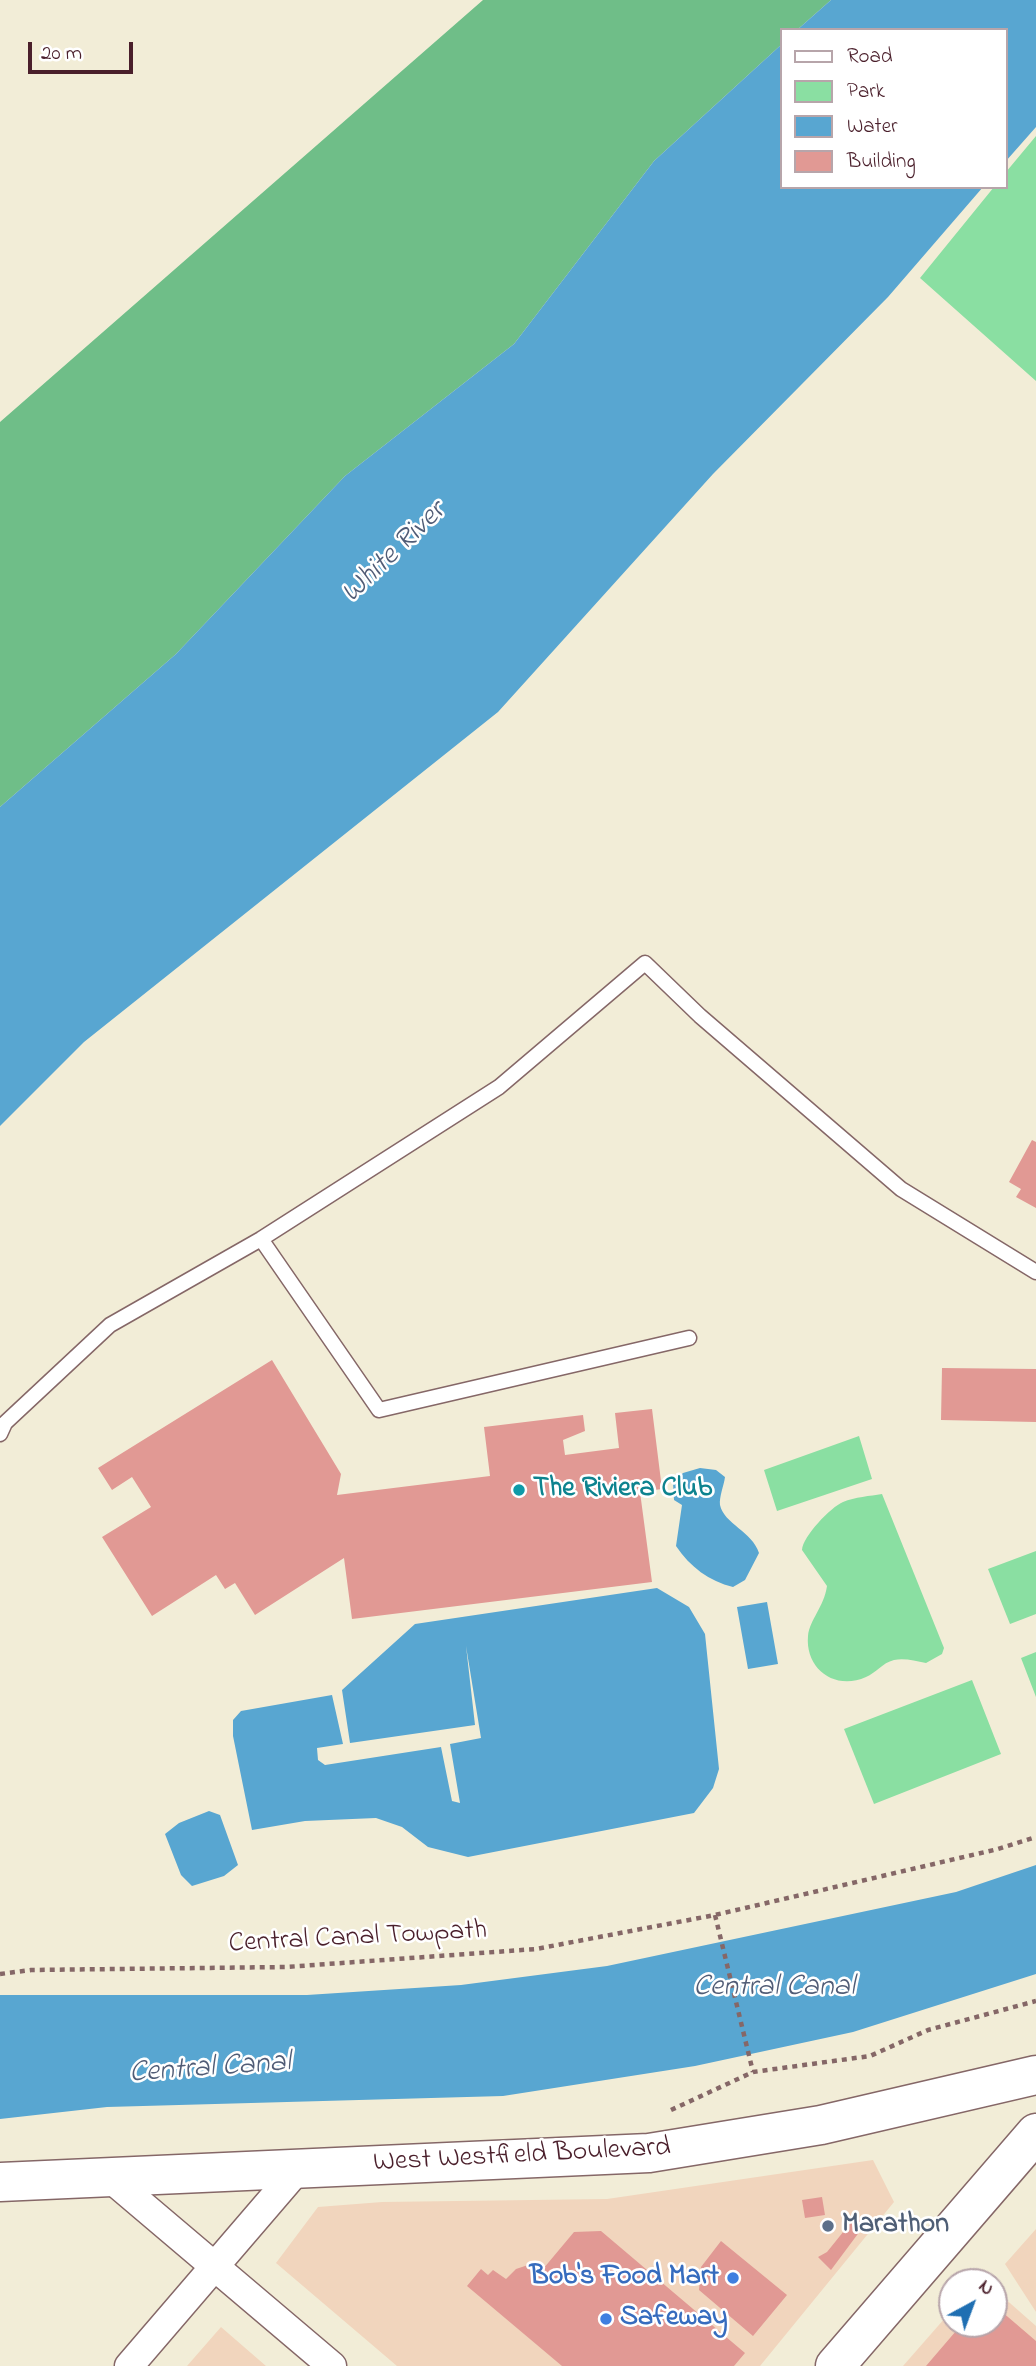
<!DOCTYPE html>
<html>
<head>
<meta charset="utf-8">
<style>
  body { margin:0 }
  #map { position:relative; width:1036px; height:2366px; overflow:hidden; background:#f2edd7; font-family:"Indie Flower",sans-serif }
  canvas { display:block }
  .legend { position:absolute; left:780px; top:28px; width:228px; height:161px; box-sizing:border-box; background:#fff; border:2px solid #b7a5aa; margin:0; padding:9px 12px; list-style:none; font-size:21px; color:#4a1f2b }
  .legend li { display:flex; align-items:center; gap:14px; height:35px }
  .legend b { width:35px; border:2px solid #b7a5aa }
  .north { position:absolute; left:938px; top:2268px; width:70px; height:70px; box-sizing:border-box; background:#fff; border:2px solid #b7a5aa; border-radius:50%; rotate:41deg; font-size:19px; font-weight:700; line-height:28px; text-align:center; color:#4a1f2b }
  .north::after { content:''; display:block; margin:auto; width:24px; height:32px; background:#1f6fb2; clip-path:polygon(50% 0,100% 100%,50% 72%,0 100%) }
  .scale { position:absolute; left:28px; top:42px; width:105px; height:32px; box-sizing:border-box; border:4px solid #4a1f2b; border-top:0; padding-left:9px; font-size:21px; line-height:24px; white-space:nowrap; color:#4a1f2b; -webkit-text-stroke:5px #fff; paint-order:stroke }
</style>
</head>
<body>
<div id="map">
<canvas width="1036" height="2366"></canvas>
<ul class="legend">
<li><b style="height:9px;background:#fff"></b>Road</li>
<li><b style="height:19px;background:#8adfa2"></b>Park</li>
<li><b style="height:19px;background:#58a6d1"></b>Water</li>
<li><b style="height:19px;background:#e19994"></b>Building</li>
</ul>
<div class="north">N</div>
<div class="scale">20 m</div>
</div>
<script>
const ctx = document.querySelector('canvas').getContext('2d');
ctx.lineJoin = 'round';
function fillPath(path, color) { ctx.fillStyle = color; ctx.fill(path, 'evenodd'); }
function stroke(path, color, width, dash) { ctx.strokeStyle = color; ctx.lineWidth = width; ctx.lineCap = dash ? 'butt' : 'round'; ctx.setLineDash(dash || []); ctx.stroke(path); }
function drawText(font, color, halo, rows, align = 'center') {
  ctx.font = font + ' "Indie Flower",sans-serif'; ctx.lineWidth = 5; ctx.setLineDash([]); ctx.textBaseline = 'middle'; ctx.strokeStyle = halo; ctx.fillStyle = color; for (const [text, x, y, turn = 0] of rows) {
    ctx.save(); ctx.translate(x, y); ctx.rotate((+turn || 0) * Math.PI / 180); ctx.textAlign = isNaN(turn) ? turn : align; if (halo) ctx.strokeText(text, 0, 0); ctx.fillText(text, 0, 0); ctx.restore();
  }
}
fillPath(new Path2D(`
  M873,2160L894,2202L760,2366H397L276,2263L318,2207L382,2202L607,2199Z
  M1036,2229V2312L1005,2264Z
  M994,2289L1036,2326V2366H903L952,2310V2324H994Z
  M221,2327L266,2366H187Z`), '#f1d5bd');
fillPath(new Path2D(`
  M1036,136V381L920,278L994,187H1006V172Z
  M859,1436L872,1479L777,1511L764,1470Z
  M882,1494L944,1648L942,1654L926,1663C915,1661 905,1658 894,1660C882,1663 876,1673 866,1677C835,1691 805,1669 808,1636C810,1619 824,1607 827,1586L802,1550C803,1536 831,1507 843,1502C855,1497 870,1496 882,1494Z
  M1036,1551V1614L1010,1624L988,1569Z
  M1036,1652V1697L1021,1658Z
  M972,1680L1001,1754L874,1804L844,1729Z`), '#8adfa2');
fillPath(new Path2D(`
  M483,0H831L797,30H782V44L654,161L514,344L345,476L176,654L0,807V422Z`), '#6fbe88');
fillPath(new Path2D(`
  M831,0H1036V127L1006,161V30H797Z
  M782,44V187H983L888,297L713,474L498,712L84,1042L0,1126V807L176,654L345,476L514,344L654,161Z
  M700,1468L716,1470L725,1477C724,1485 719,1497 720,1505C724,1524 752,1531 759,1553L745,1580L733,1587C709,1581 690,1567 676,1546L682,1505L674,1500L673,1483L683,1473Z
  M657,1588L689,1607L705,1634L719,1769L713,1788L694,1813L468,1857L428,1847L402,1827L376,1818L305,1821L252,1830L233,1736V1720L241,1711L332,1695L343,1744L317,1748L318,1760L325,1765L441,1747L452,1801L460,1803L450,1744L481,1738L466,1646L475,1725L350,1743L342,1690L415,1624Z
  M767,1602L778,1664L748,1669L737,1607Z
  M209,1811L220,1815L238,1865L224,1876L192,1886L181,1875L165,1834L179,1823Z
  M1036,1865V1974L853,2032L695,2066L503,2096L107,2107L0,2119V1995H307L461,1985L607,1966L956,1892Z`), '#58a6d1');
fillPath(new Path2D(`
  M1032,1140L1036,1142V1208L1016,1197L1021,1189L1009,1182Z
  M272,1360L341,1474L337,1495L490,1476L484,1427L583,1415L585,1431L563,1440L565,1455L619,1448L615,1413L652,1409L662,1489L640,1492L652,1582L352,1619L344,1558L255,1615L235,1583L225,1589L216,1575L152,1616L102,1537L151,1507L132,1477L112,1490L98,1468Z
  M942,1368L1036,1369V1422L941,1420Z
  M822,2197L825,2215L805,2218L802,2200Z
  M856,2216L869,2227L866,2231H860L831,2270L818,2257L827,2252Z
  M601,2231L745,2353L734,2366H562L467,2286L481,2269L488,2275L493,2270L506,2279L516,2269L528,2265L538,2275L574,2232Z
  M721,2241L787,2295L753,2336L699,2290L701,2267Z
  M994,2305L1036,2341V2366H926L962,2324H994Z`), '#e19994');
const lane = new Path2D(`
  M261,1239L379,1410L689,1338
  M0,1434L5,1423L110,1325L261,1239L499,1087L645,963L700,1016L901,1189L1036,1272`);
const street = new Path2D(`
  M109,2177L332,2366
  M129,2366L299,2168`);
const secondary = new Path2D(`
  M0,2182L649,2153L821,2125L1036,2075
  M835,2366L1036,2133`);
stroke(lane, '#856767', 17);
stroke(street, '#856767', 31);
stroke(secondary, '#856767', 41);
stroke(new Path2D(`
  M715,1915L753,2072
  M0,1974L31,1970L286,1967L536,1949L715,1915L998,1849L1036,1837
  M671,2110L753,2072L870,2056L928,2030L1036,2001`), '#856767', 4.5, [5, 5]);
stroke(lane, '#fff', 14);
stroke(street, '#fff', 28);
stroke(secondary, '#fff', 38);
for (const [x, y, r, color] of [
  [519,1490,7,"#0f9aa8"],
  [828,2226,7,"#5c6f8a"],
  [733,2278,7,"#3f7fe0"],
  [606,2319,7,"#3f7fe0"]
]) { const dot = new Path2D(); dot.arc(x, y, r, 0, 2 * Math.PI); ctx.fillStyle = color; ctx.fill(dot); stroke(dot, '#fff', 2.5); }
drawText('bold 28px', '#0d838f', '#fff', [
  ["The Riviera Club",533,1490]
], 'left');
drawText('28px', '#4a1f2b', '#fff', [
  ["Central Canal Towpath",358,1939,-3],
  ["West Westfield Boulevard",522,2157,-3]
]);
drawText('bold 28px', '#4e5e75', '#fff', [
  ["Marathon",842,2226]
], 'left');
drawText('bold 28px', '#366cbe', '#fff', [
  ["Bob's Food Mart",719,2278],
  ["Safeway",620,2319,"left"]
], 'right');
drawText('italic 30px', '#505c76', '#fff', [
  ["White River",395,554,-44],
  ["Central Canal",774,1989],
  ["Central Canal",210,2070,-4]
]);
</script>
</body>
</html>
